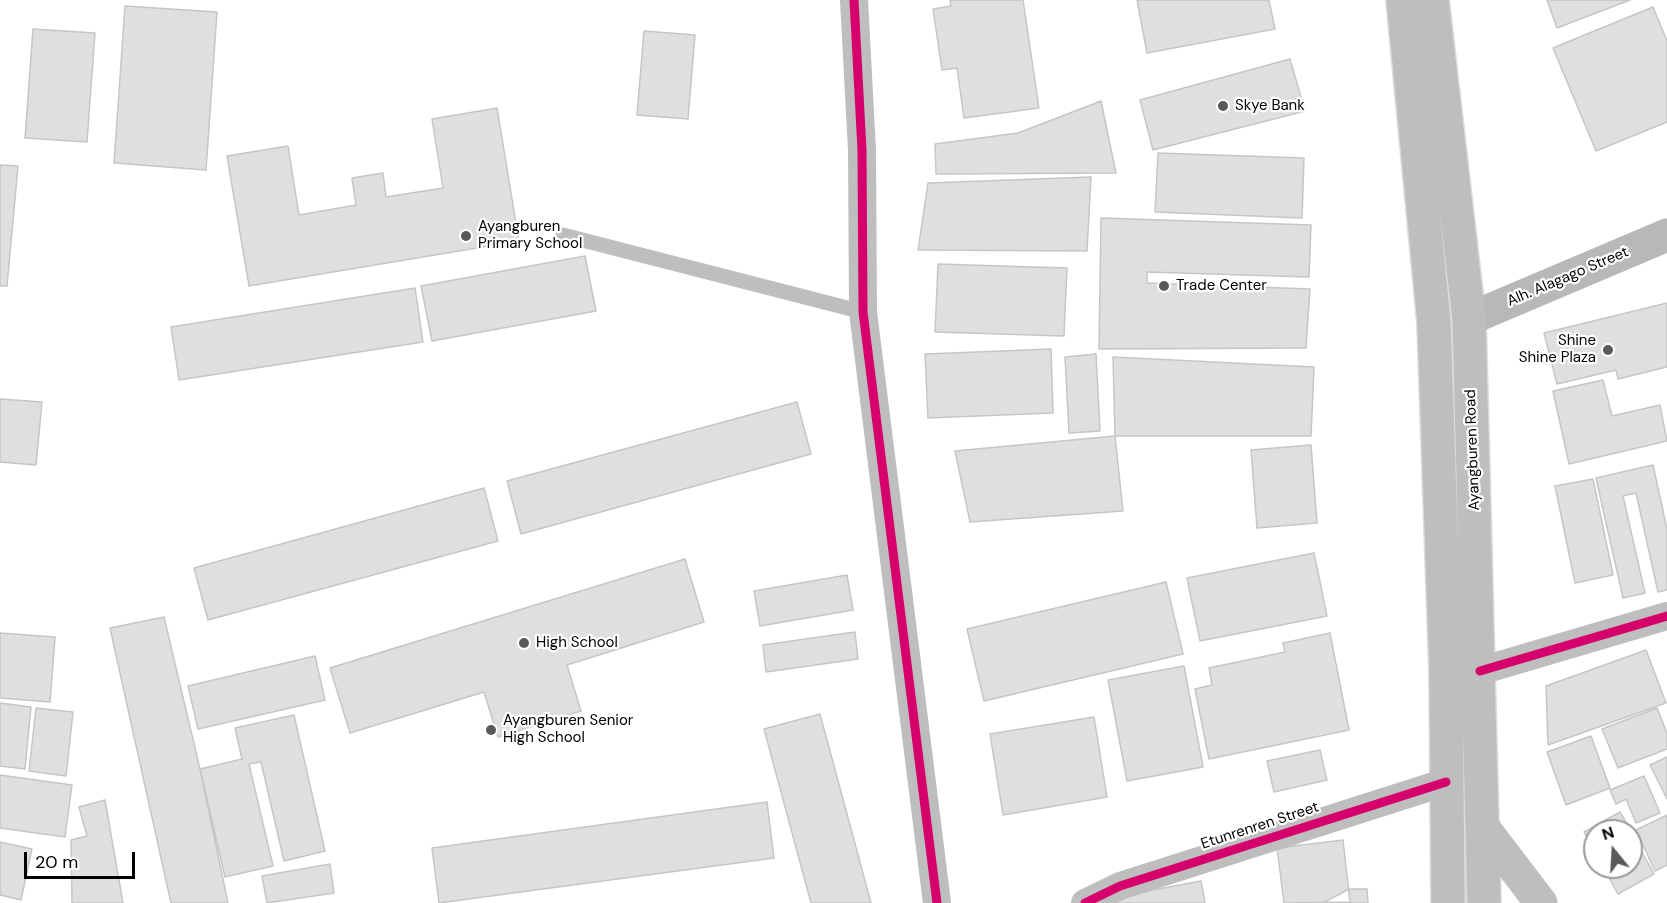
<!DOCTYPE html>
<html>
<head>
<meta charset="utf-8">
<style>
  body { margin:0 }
  #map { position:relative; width:1667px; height:903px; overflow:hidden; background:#fff; font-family:"DM Sans",sans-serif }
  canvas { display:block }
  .north { position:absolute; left:1583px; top:819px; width:60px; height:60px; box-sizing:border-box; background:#fff; border:2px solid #999; border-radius:50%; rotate:342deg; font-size:16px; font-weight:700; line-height:24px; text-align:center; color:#000 }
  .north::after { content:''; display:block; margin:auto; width:21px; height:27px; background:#595959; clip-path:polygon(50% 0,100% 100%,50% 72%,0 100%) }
  .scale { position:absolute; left:24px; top:852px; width:111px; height:27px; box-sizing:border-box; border:3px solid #000; border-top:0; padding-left:8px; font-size:18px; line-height:21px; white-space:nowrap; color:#000; -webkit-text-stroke:4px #fff; paint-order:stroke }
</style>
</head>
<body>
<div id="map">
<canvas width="1667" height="903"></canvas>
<div class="north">N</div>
<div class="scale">20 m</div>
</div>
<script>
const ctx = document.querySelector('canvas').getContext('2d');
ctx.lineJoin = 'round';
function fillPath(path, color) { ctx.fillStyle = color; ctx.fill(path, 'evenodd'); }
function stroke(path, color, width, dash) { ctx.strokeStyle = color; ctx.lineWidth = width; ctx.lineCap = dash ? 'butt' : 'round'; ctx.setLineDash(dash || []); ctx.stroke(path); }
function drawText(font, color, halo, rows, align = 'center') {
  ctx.font = font + ' "DM Sans",sans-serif'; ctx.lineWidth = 4.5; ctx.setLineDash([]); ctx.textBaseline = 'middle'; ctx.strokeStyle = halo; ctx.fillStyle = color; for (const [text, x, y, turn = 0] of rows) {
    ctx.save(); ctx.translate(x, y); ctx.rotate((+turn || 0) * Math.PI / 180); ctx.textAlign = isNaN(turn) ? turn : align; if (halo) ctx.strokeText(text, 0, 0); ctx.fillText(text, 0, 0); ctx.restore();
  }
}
const building = new Path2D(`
  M950,0H1023L1039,108L964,118L957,68L942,70L933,9L951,6Z
  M1137,0H1269L1275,29L1147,53Z
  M1547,0H1630L1557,28Z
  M125,6L217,12L206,170L114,163Z
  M1653,7L1667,41V122L1596,151L1553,48Z
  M33,29L95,33L87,142L25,138Z
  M644,31L695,35L688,119L637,115Z
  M1290,59L1305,111L1153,150L1140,100Z
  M1101,101L1116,173L936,174L935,144L1018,133Z
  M497,108L519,241L249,286L227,156L288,146L299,215L356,205L352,178L383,173L386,197L443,188L432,119Z
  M1158,153L1304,158L1302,218L1155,212Z
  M0,165L18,166L7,286H0Z
  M1091,177L1087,251L918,250L928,183Z
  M1101,218L1311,225L1309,277L1147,272V283L1310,289L1306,348L1099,349Z
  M585,256L596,311L432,341L421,286Z
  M938,264L1067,268L1064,336L935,332Z
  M415,288L423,342L179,380L171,327Z
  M1667,303V367L1618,379L1616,370L1557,384L1544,333Z
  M1051,349L1053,413L928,418L925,354Z
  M1096,354L1100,431L1069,433L1065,357Z
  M1113,357L1314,367L1311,436H1115Z
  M1603,380L1612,416L1660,405L1667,441L1569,464L1553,391Z
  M0,399L42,402L36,465L0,462Z
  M797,402L811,454L521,534L507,481Z
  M1115,436L1123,511L970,522L955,451Z
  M1311,445L1317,523L1257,528L1251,450Z
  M1653,465L1667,529V590L1658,592L1636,493L1623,496L1645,593L1623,598L1596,478Z
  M1593,479L1613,575L1575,583L1555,486Z
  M484,488L498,541L208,620L194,568Z
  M1314,553L1327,616L1200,641L1187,578Z
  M685,559L704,622L567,665L581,711L498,737L484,692L350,733L330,668Z
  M847,575L853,610L760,626L754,591Z
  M1166,582L1183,654L984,701L967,629Z
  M164,617L200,769L228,903H171L110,628Z
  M855,632L858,659L766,672L763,645Z
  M0,633L55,637L50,702L0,698Z
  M1330,633L1349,730L1209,759L1195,689L1212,685L1209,668L1285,652L1283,643Z
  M1646,650L1666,703L1548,745L1546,686Z
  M315,656L325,700L198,729L188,686Z
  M1184,666L1203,767L1127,781L1108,680Z
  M0,703L31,707L25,769L0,766Z
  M36,708L73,712L66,776L29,771Z
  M1657,708L1667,733V749L1618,768L1602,729Z
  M820,714L871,903H811L764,729Z
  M294,715L325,851L284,861L261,762L249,764L273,866L225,877L200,769L242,759L235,728Z
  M1094,717L1107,797L1003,815L990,734Z
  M1591,736L1610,788L1566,805L1547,752Z
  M1320,750L1327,780L1274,792L1267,761Z
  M1667,757V799L1650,765Z
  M0,775L72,785L65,837L0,828Z
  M1644,776L1660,813L1636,823L1626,799L1616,804L1610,790Z
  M105,800L123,903H72L71,840L87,836L79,807Z
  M767,802L774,858L439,903L432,848Z
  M1620,812L1631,831H1595V852L1584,832Z
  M1667,815V865L1655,871L1636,830Z
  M1631,832L1654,874L1618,894L1603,867H1631Z
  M1343,840L1350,902L1284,903L1277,848Z
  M0,842L32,849L21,900L0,895Z
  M330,864L334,893L267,903L262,876Z
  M1201,881L1205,903H1106L1105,899Z
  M1349,889H1367L1368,903H1323Z`);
fillPath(building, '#dfdfdf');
stroke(building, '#c6c6c6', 1.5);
const primary = new Path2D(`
  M1403,0L1434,323L1446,672L1448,903
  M1432,0L1469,319L1484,903`);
stroke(primary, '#dbdbdb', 36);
stroke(new Path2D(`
  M563,235L863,312`), '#bebebe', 15);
stroke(new Path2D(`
  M854,0L862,150L863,312L937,903
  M1480,671L1667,616
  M1085,903L1120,886L1446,782`), '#bebebe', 28);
stroke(new Path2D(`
  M1483,827L1541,903`), '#bebebe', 33);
stroke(new Path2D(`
  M1469,319L1667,235`), '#b8b8b8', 33);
stroke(primary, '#bebebe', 33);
stroke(new Path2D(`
  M854,0L862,150L863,312L937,903
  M1480,671L1667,616
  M1085,903L1120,886L1446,782`), '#d6006c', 9);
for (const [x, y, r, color] of [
  [1223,106,6,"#595959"],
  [466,236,6,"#595959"],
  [1164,286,6,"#595959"],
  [1608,350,6,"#595959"],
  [524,643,6,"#595959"],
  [491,730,6,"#595959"]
]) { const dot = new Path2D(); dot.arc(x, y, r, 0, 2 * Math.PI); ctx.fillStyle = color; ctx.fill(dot); stroke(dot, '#fff', 2); }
drawText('15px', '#000', '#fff', [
  ["Skye Bank",1235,106],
  ["Ayangburen",478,227],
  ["Primary School",478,244],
  ["Trade Center",1176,286],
  ["Shine",1596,341,"right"],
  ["Shine Plaza",1596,358,"right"],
  ["High School",536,643],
  ["Ayangburen Senior",503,721],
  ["High School",503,738]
], 'left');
drawText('15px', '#000', '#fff', [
  ["Alh. Alagago Street",1568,277,-23],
  ["Ayangburen Road",1473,450,-92],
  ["Etunrenren Street",1260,826,-18]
]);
</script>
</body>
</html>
